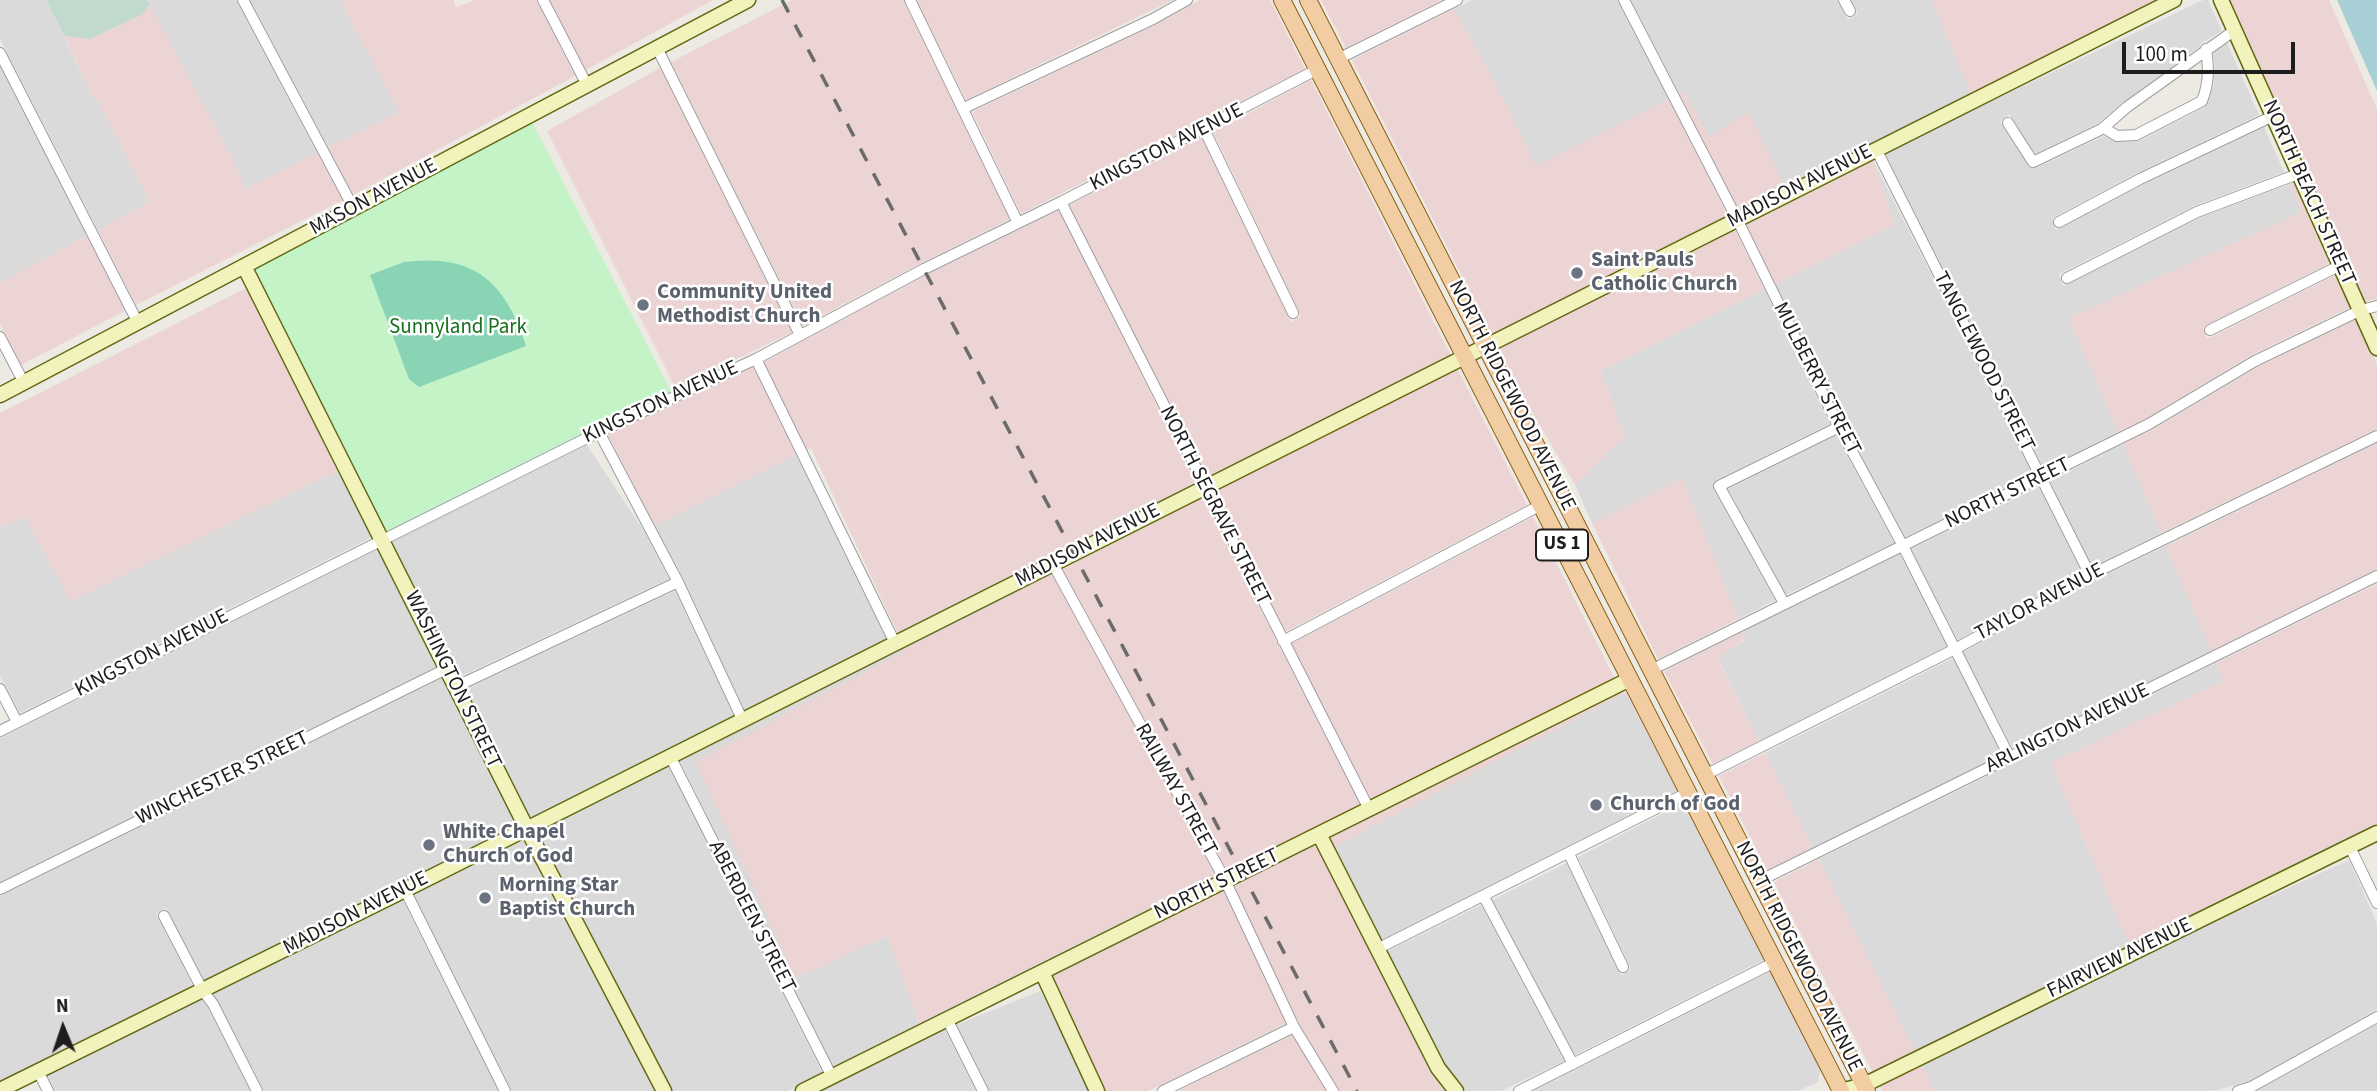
<!DOCTYPE html>
<html>
<head>
<meta charset="utf-8">
<style>
  body { margin:0 }
  #map { position:relative; width:2377px; height:1091px; overflow:hidden; background:#edeae4; font-family:"Source Sans 3",sans-serif }
  canvas { display:block }
  .north { position:absolute; left:28px; top:993px; width:70px; height:70px; -webkit-text-stroke:5px #fff; paint-order:stroke; rotate:358deg; font-size:19px; font-weight:700; line-height:28px; text-align:center; color:#1d1d1d }
  .north::after { content:''; display:block; margin:auto; width:24px; height:32px; background:#1d1d1d; clip-path:polygon(50% 0,100% 100%,50% 72%,0 100%) }
  .scale { position:absolute; left:2122px; top:42px; width:173px; height:32px; box-sizing:border-box; border:4px solid #1d1d1d; border-top:0; padding-left:9px; font-size:21px; line-height:24px; white-space:nowrap; color:#1d1d1d; -webkit-text-stroke:5px #fff; paint-order:stroke }
</style>
</head>
<body>
<div id="map">
<canvas width="2377" height="1091"></canvas>
<div class="north">N</div>
<div class="scale">100 m</div>
</div>
<script>
const ctx = document.querySelector('canvas').getContext('2d');
ctx.lineJoin = 'round';
function fillPath(path, color) { ctx.fillStyle = color; ctx.fill(path, 'evenodd'); }
function stroke(path, color, width, dash) { ctx.strokeStyle = color; ctx.lineWidth = width; ctx.lineCap = dash ? 'butt' : 'round'; ctx.setLineDash(dash || []); ctx.stroke(path); }
function drawText(font, color, halo, rows, align = 'center') {
  ctx.font = font + ' "Source Sans 3",sans-serif'; ctx.lineWidth = 5; ctx.setLineDash([]); ctx.textBaseline = 'middle'; ctx.strokeStyle = halo; ctx.fillStyle = color; for (const [text, x, y, turn = 0] of rows) {
    ctx.save(); ctx.translate(x, y); ctx.rotate((+turn || 0) * Math.PI / 180); ctx.textAlign = isNaN(turn) ? turn : align; if (halo) ctx.strokeText(text, 0, 0); ctx.fillText(text, 0, 0); ctx.restore();
  }
}
fillPath(new Path2D(`
  M0,0H46L93,97L98,101L150,202L98,230L0,39Z
  M147,0H236L317,153L245,189L232,158Z
  M250,0H340L399,112L328,147Z
  M1472,0H1617L1669,100L1536,166L1502,96L1454,9Z
  M1631,0H1838L1848,20L1858,14L1851,0H1932L1971,94L1868,145L1784,184L1709,138L1685,92L1680,95Z
  M2203,0H2208L2222,31L2200,44V46L2143,90L2123,102L2099,123L2035,154L2009,114L2000,122L2029,166L2036,168L2104,136L2118,142L2139,141L2205,107L2213,87L2215,70L2213,53L2227,43L2259,115L2137,173L2052,218L2056,230L2142,185L2264,127L2284,172L2194,206L2059,274L2063,286L2199,218L2290,184L2302,212L2069,318L2118,432L2044,470L1884,152L1976,106L1978,108Z
  M0,66L87,236L0,283Z
  M1872,158L2033,475L1905,537L1844,424L1775,284L1895,224Z
  M1764,289L1830,424L1716,480L1714,490L1775,600L1738,619L1682,478L1592,523L1575,485L1625,436L1600,371Z
  M1836,435L1894,543L1786,595L1728,489Z
  M2123,444L2161,533L2092,567L2050,481Z
  M587,445L644,531L669,579L457,678L391,542Z
  M796,455L887,640L745,711L681,574L655,526Z
  M337,471L374,536L20,713L0,676V528L25,517L71,601Z
  M2039,487L2082,572L1958,640L1911,549Z
  M2166,546L2211,651L2013,749L1963,652L2092,581Z
  M380,548L438,666L0,882V738Z
  M1900,554L1947,646L1759,741L1717,657L1746,640L1743,631Z
  M675,591L734,716L528,819L463,690Z
  M902,647L904,652L796,978L887,936L920,1025L834,1069L679,759Z
  M1953,658L2002,755L1813,848L1765,753Z
  M2216,663L2223,681L2051,763L2130,947L1915,1052L1819,859Z
  M444,677L518,824L205,983L166,908L156,914L194,988L0,1083V896Z
  M1626,692L1677,791L1380,941L1333,847Z
  M668,765L823,1074L788,1091H670L534,830Z
  M1683,803L1765,959L1575,1055L1492,900L1567,863L1621,975L1631,969L1578,857Z
  M524,836L657,1091H512L413,893Z
  M2349,860L2377,923V1009L2249,1081L2217,1090L2205,1091H1935L1921,1064L2135,959Z
  M402,899L499,1091H264L213,993Z
  M1481,905L1564,1061L1501,1091H1467L1457,1083L1443,1064L1386,952Z
  M1771,971L1821,1068L1818,1082L1797,1091H1534Z
  M1040,991L1091,1091H990L956,1025Z
  M201,999L208,1008L250,1091H55L47,1074Z
  M2377,1024V1091H2257Z
  M945,1029L976,1091H818L928,1036Z`), '#dbdada');
fillPath(new Path2D(`
  M340,0H453L456,7L475,0H536L575,76L353,195L328,147L399,112Z
  M549,0H713L586,70Z
  M792,0H903L1010,219L921,263L803,326L671,62Z
  M919,0H1173L966,100L917,1Z
  M1200,0H1270L1305,69L1021,214L972,112L1155,25Z
  M1321,0H1442L1346,48Z
  M1932,0H2160L1971,94Z
  M2227,0H2329L2377,109V299L2364,302Z
  M150,5L232,158L245,189L317,153L343,200L136,305L98,230L150,202L98,101L93,97L64,36L90,39L141,15Z
  M1454,9L1502,96L1536,165L1669,100L1728,216L1492,335L1352,60Z
  M660,68L792,332L676,389L547,131Z
  M1311,80L1451,356L1207,479L1069,205L1202,137L1291,322L1301,316L1213,132Z
  M1685,92L1709,137L1749,112L1784,184L1868,145L1739,211L1680,95Z
  M1872,158L1895,224L1775,284L1745,222Z
  M2295,182L2332,262L2203,327L2207,339L2338,274L2353,306L2253,354L2147,418L2118,432L2069,318L2302,212L2290,184Z
  M1059,210L1196,484L898,634L811,448L807,450L764,362L926,275Z
  M1734,228L1764,289L1600,371L1625,436L1575,485L1528,405L1498,347Z
  M87,236L125,311L21,365L0,324V283Z
  M248,287L337,471L71,601L25,517L0,528V413Z
  M2358,318L2377,364V429L2161,533L2123,444L2152,430L2258,367Z
  M753,367L796,455L655,526L608,435Z
  M1457,368L1527,505L1285,632L1213,491Z
  M2377,443V569L2211,651L2166,546Z
  M1682,478L1738,619L1658,659L1592,523Z
  M1202,496L1361,806L920,1025L887,936L796,978L695,762L903,652L902,647Z
  M1533,517L1615,679L1372,801L1291,644Z
  M2377,584V826L2130,947L2051,763L2223,681L2216,663Z
  M1743,631L1746,639L1717,658L1759,741L1713,764L1664,671Z
  M1621,691L1623,694L1333,847L1328,837Z
  M1765,753L1813,848L1767,870L1719,776Z
  M1317,842L1374,958L1447,1091H1178L1302,1030L1297,1018L1148,1091H1104L1050,975Z
  M1819,859L1915,1052L1873,1073L1774,882Z
  M1921,1064L1935,1091H1882L1879,1085Z`), '#ecd4d4');
fillPath(new Path2D(`
  M46,0H147L150,5L141,15L90,39L64,36Z`), '#c2d9ce');
fillPath(new Path2D(`
  M529,116L674,397L382,539L244,266Z`), '#c4f3c7');
fillPath(new Path2D(`
  M415,261C480,256 507,288 526,346L419,387L409,379L370,275L404,262Z`), '#89d4b5');
fillPath(new Path2D(`
  M2337,0H2377V91Z`), '#a8ced6');
const street = new Path2D(`
  M243,0L354,209
  M543,0L587,85
  M910,0L1018,223
  M1624,0L1737,219L1839,427L1903,546L2010,758
  M1844,0L1850,11
  M657,48L800,335
  M0,53L138,323
  M1338,59L1457,0
  M964,108L1153,19L1187,0
  M2008,123L2033,162L2104,128L2117,136L2136,135L2202,101C2209,83 2209,69 2206,49
  M1204,129L1293,313
  M2102,129L2127,107L2235,30
  M1876,149L2090,575
  M1061,202L1369,809
  M2059,222L2140,179L2273,116
  M2067,278L2197,212L2298,174
  M2210,330L2341,265
  M0,337L24,383
  M756,359L895,643
  M599,432L678,582L742,719
  M1053,564L1225,880L1294,1027L1333,1091
  M1784,603L1719,486L1839,427
  M1283,641L1541,505
  M1651,670L2149,424L2255,361L2361,310L2377,306
  M455,687L678,582
  M0,689L17,722
  M0,731L599,432L756,359L924,269L1061,202L1318,69
  M670,756L832,1077
  M1705,775L1955,649L2090,575L2377,436
  M2350,847L2377,903
  M1569,854L1623,967
  M1759,881L2377,576
  M0,889L446,669
  M405,890L505,1091
  M1484,897L1573,1064
  M164,916L203,991L213,1004L257,1091
  M1377,949L1689,792
  M947,1019L983,1091
  M38,1071L48,1091
  M1163,1091L1294,1027
  M1519,1091L1775,962
  M2238,1091L2251,1087L2377,1017`);
const secondary = new Path2D(`
  M2221,0L2377,348
  M244,266L526,827L664,1091
  M0,395L748,0
  M1319,834L1438,1068L1456,1091
  M1042,972L1097,1091
  M0,1090L405,890L2174,0
  M803,1091L1630,679
  M1840,1091L1864,1085L2377,833`);
const primary = new Path2D(`
  M1282,0L1841,1091
  M1308,0L1867,1091`);
stroke(street, '#9e9e9e', 12);
stroke(secondary, '#616810', 17);
stroke(primary, '#865b0f', 18);
stroke(street, '#fff', 10);
stroke(secondary, '#f1f2bc', 14);
stroke(primary, '#f2cda4', 16);
stroke(new Path2D(`
  M782,0L1357,1091`), '#6b6b6b', 3.5, [14, 14]);
for (const [x, y, r, color] of [
  [1577,273,7,"#6b7280"],
  [643,305,7,"#6b7280"],
  [1596,805,7,"#6b7280"],
  [429,845,7,"#6b7280"],
  [485,898,7,"#6b7280"]
]) { const dot = new Path2D(); dot.arc(x, y, r, 0, 2 * Math.PI); ctx.fillStyle = color; ctx.fill(dot); stroke(dot, '#fff', 2.5); }
for (const [x, y, w] of [
  [1562,545,52]
]) { const box = new Path2D(); box.roundRect(x - w / 2, y - 15.5, w, 31, 5); ctx.fillStyle = '#fff'; ctx.fill(box); stroke(box, '#1d1d1d', 2); }
drawText('bold 19px', '#1d1d1d', null, [
  ["US 1",1562,545]
]);
drawText('21px', '#1d1d1d', '#fff', [
  ["KINGSTON AVENUE",1167,148,-27],
  ["MADISON AVENUE",1800,187,-27],
  ["NORTH BEACH STREET",2308,193,66],
  ["MASON AVENUE",374,198,-28],
  ["TANGLEWOOD STREET",1983,362,63],
  ["MULBERRY STREET",1816,379,63],
  ["NORTH RIDGEWOOD AVENUE",1511,396,63],
  ["KINGSTON AVENUE",661,403,-25],
  ["NORTH STREET",2008,494,-26],
  ["NORTH SEGRAVE STREET",1214,506,63],
  ["MADISON AVENUE",1088,546,-27],
  ["TAYLOR AVENUE",2040,603,-28],
  ["KINGSTON AVENUE",152,654,-27],
  ["WASHINGTON STREET",452,680,64],
  ["ARLINGTON AVENUE",2068,729,-26],
  ["WINCHESTER STREET",223,779,-26],
  ["RAILWAY STREET",1175,790,61],
  ["NORTH STREET",1217,885,-26],
  ["MADISON AVENUE",356,914,-27],
  ["ABERDEEN STREET",751,917,63],
  ["NORTH RIDGEWOOD AVENUE",1798,957,63],
  ["FAIRVIEW AVENUE",2120,959,-26]
]);
drawText('bold 21px', '#5b616d', '#fff', [
  ["Saint Pauls",1591,261],
  ["Catholic Church",1591,285],
  ["Community United",657,293],
  ["Methodist Church",657,317],
  ["Church of God",1610,805],
  ["White Chapel",443,833],
  ["Church of God",443,857],
  ["Morning Star",499,886],
  ["Baptist Church",499,910]
], 'left');
drawText('21px', '#176f1b', '#fff', [
  ["Sunnyland Park",458,328]
]);
</script>
</body>
</html>
